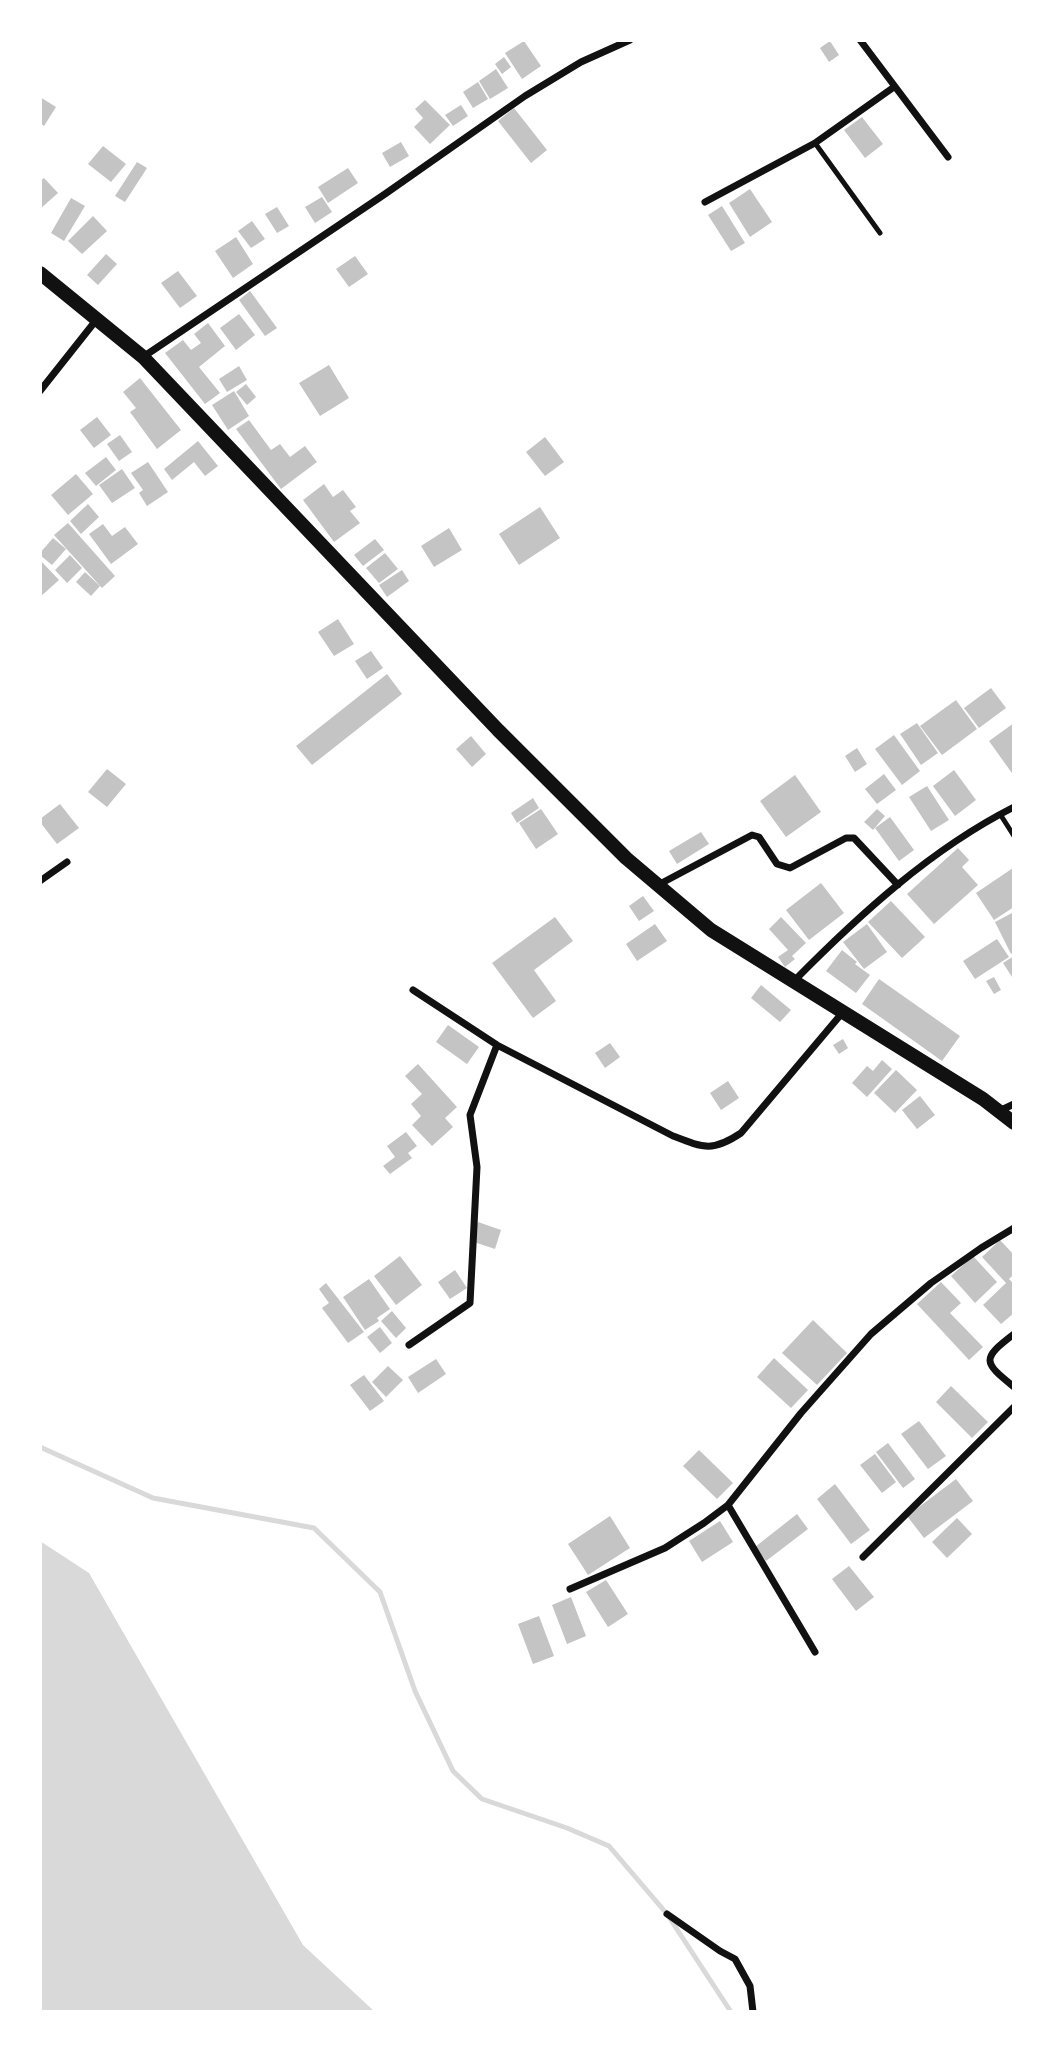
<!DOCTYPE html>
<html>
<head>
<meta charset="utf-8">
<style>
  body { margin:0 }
  #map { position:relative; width:1054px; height:2052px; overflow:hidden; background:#fff; font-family:Cabin,sans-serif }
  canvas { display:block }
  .frame { position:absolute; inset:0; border:42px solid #fff; pointer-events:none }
</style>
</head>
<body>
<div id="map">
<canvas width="1054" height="2052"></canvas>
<div class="frame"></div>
</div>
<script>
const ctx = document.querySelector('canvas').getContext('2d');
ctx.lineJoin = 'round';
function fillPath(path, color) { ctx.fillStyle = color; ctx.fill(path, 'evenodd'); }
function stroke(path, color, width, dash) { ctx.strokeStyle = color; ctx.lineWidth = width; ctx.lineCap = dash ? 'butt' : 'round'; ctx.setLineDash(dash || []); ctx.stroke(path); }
fillPath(new Path2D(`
  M40,1541L89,1573L303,1945L375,2012H40Z`), '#d9d9d9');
stroke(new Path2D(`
  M40,1447L153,1498L314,1528L380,1592L415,1691L453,1771L482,1799L567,1828L609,1846L667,1914L731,2012`), '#d9d9d9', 5);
fillPath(new Path2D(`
  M524,41L541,66L522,79L505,53Z
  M830,41L839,55L829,62L820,48Z
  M504,57L511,67L502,74L495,64Z
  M496,69L508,88L490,99L479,81Z
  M478,82L488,99L473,108L463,92Z
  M40,97L56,107L44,126L40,123Z
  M425,100L450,125L430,144L414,127L423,118L415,109Z
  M461,105L468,116L453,126L445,115Z
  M514,108L547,150L531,163L498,121Z
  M862,117L883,144L865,158L844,130Z
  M401,142L409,156L390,167L382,153Z
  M103,146L126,164L111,182L88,164Z
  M137,162L147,168L125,202L115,196Z
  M348,168L358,183L328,203L318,187Z
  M44,178L58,193L40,209V181Z
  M750,189L772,222L750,237L729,203Z
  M322,197L332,212L315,223L305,207Z
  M71,198L85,206L64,241L51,233Z
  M722,206L745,243L731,251L708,215Z
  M277,207L289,226L277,233L265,214Z
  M93,216L107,231L82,254L68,241Z
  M252,221L265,239L251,248L238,231Z
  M236,237L253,264L233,278L215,251Z
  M106,254L117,264L98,285L87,275Z
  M355,256L368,274L349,287L336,269Z
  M178,271L197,296L180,308L161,283Z
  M250,291L277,328L265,336L239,300Z
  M239,314L255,335L236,350L220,328Z
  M208,323L225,346L199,367L220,393L205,404L165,353L183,340L191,350L201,343L194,334Z
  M329,365L349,398L320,416L299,383Z
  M239,366L247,380L227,392L219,379Z
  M140,378L181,430L157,449L130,412L136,408L123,392Z
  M246,384L256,397L247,405L236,392Z
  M234,391L249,416L228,430L212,405Z
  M97,417L111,435L94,448L80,430Z
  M249,420L271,450L280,444L290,457L305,446L317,462L281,489L236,429Z
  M120,435L132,452L119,461L107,444Z
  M545,437L564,462L545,476L526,452Z
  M198,441L218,466L205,476L194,462L172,480L164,469Z
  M106,457L116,470L96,486L85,473Z
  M148,462L168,492L147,506L139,493L143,490L131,473Z
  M122,469L135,488L112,503L99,485Z
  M76,474L93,494L68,515L51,495Z
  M324,484L333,497L343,490L356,507L350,511L360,523L334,542L303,500Z
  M88,504L99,517L81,534L70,521Z
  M540,507L560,538L519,565L499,534Z
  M68,523L115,576L102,588L54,535Z
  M103,524L112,536L125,527L138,544L111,564L89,534Z
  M449,528L462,550L434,567L421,546Z
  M53,538L66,549L52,565L40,555V553Z
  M375,539L384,550L363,566L354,555Z
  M385,553L398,569L379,583L366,568Z
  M70,555L82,568L67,583L55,570Z
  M40,560L59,580L40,597Z
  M402,570L409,581L387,597L379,585Z
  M85,572L100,586L91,596L76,582Z
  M338,619L354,644L334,656L318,632Z
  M371,651L383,668L367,679L355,661Z
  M387,674L402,694L312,765L296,746Z
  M991,688L1006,708L979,728L964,708Z
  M956,700L977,729L942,755L920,726Z
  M917,723L938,753L921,765L900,734Z
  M1014,723V776L989,741Z
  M894,735L920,771L902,785L875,749Z
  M471,736L486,754L472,767L456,749Z
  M857,748L867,764L855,772L845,756Z
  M107,769L126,784L107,807L88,792Z
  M954,770L976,800L955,816L933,786Z
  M884,774L896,790L877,804L865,789Z
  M795,775L821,812L786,837L760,801Z
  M927,786L949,820L931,831L909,797Z
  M533,798L539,808L517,823L511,813Z
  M60,804L79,828L57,844L40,822V819Z
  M541,809L558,834L536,849L519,823Z
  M877,809L885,816L873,830L864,822Z
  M890,817L914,850L899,861L875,828Z
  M701,832L709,844L677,864L669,851Z
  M958,848L969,860L962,867L978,885L934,924L907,894Z
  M1013,868L1014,907L994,920L976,893Z
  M821,883L844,913L809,940L786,910Z
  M643,896L654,911L639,921L629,906Z
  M891,901L925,937L902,958L868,922Z
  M1014,912V952L1011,954L995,922Z
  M555,917L573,941L534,970L556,1001L533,1018L492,963Z
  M781,917L806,943L792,956L795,959L785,967L778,957L788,950L769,929Z
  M655,924L667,941L637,961L626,944Z
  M867,924L887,952L864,969L843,942Z
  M997,939L1009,957L975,979L963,961Z
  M842,950L857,962L855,964L870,975L856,993L826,971Z
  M1014,956V980L1003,963Z
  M994,977L1001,990L994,994L986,981Z
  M879,979L960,1036L942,1061L862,1004Z
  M761,985L791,1010L780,1022L751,998Z
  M448,1025L479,1047L467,1064L436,1042Z
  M843,1039L848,1048L839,1054L833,1045Z
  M610,1043L620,1057L605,1068L595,1053Z
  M882,1060L892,1069L867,1097L852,1083L867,1066L873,1071Z
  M418,1064L457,1107L445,1118L453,1127L432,1146L412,1125L421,1116L411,1104L422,1094L405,1076Z
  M896,1070L917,1090L895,1113L874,1093Z
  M728,1081L739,1098L721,1110L710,1093Z
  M920,1096L935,1115L917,1129L902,1110Z
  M406,1132L417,1146L408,1153L412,1158L390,1174L383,1166L395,1157L387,1146Z
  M478,1222L501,1230L495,1249L471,1241Z
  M1000,1240L1014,1255V1274L1009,1279L1014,1284V1313L1001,1324L983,1305L1006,1283L982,1257Z
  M400,1256L422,1285L396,1305L374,1276Z
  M973,1256L997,1282L975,1303L951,1276Z
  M455,1270L467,1288L450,1299L438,1282Z
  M369,1279L390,1309L377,1318L379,1321L365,1330L343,1297Z
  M941,1282L961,1303L950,1313L983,1347L969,1360L917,1304Z
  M326,1283L364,1332L348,1343L322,1308L329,1303L319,1289Z
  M392,1311L406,1328L396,1338L381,1321Z
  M813,1320L847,1353L817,1385L782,1353Z
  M380,1327L392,1343L380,1353L367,1337Z
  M774,1358L808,1390L791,1408L757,1377Z
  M436,1359L446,1374L418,1393L408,1377Z
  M388,1366L403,1380L386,1397L372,1382Z
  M364,1375L384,1401L370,1411L350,1385Z
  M951,1386L988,1422L972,1438L936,1402Z
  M919,1421L946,1456L928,1469L901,1434Z
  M888,1443L915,1479L903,1488L876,1452Z
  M699,1450L733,1483L717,1499L683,1466Z
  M875,1454L896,1482L882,1493L860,1465Z
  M956,1479L973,1501L924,1538L907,1516Z
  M835,1484L870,1530L851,1544L817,1499Z
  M797,1514L808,1529L766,1561L755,1547Z
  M610,1516L630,1548L588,1575L568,1544Z
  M957,1518L972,1534L947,1558L932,1542Z
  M720,1521L733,1542L702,1562L689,1541Z
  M849,1566L874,1597L856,1611L832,1579Z
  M606,1580L628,1614L608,1627L586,1592Z
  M571,1597L586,1636L567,1644L552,1605Z
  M539,1616L554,1656L533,1664L518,1624Z`), '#c4c4c4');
stroke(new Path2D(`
  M815,143L880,233
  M1000,814L1014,836`), '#111', 5);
stroke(new Path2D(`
  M860,40L948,157
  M705,202L815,143L894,87
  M143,357L385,194L525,96L581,62L630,40
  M40,391L97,319
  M40,881L67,862
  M658,885L752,835L759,837L777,864L790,868L846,838H854L898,885
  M794,981C859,915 931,849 1014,807
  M413,990L497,1045L673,1136C704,1148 713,1152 741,1133L843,1012
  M999,1111L1014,1104
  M1014,1334C981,1359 983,1362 1014,1387
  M409,1345L470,1303L477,1167L470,1115L497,1045
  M728,1505L815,1652
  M863,1557L1014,1407
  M570,1589L665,1548L704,1523L728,1505L801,1413L871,1334L931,1283L981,1248L1014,1228
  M667,1914L720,1951L735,1959L750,1986L753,2012`), '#111', 7);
stroke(new Path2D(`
  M40,273L143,357L498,730L626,858L711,930L983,1099L1014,1123`), '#111', 14);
</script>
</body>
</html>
